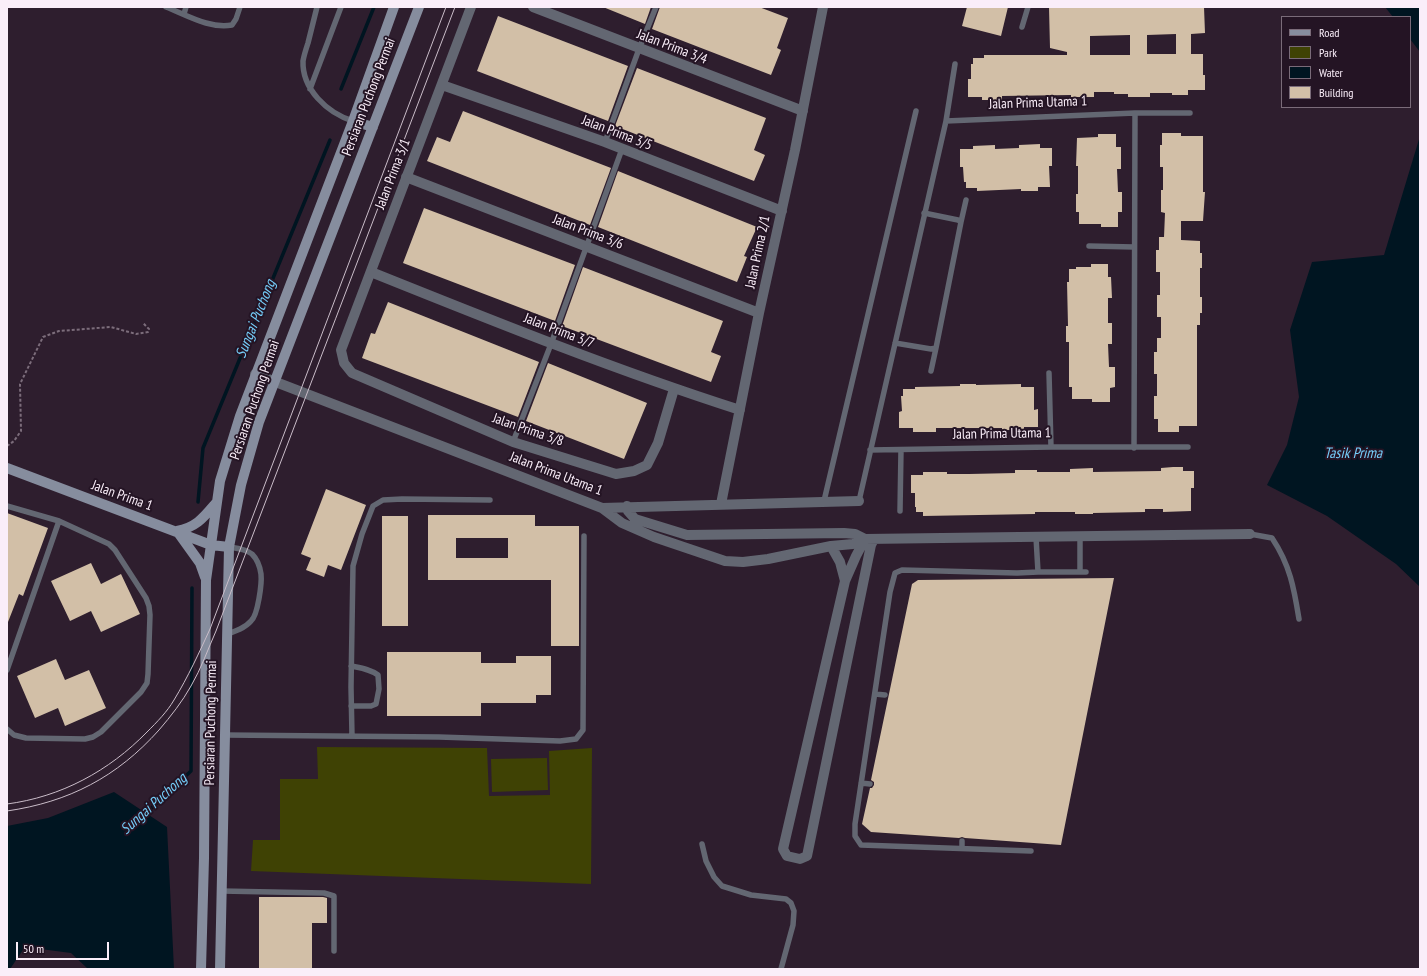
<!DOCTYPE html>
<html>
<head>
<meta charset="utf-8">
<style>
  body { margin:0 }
  #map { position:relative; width:1427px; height:976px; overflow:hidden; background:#2e1e2e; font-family:"PT Sans Narrow",sans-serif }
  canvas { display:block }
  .frame { position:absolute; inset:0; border:8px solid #faeef9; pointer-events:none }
  .legend { position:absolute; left:1281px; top:16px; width:130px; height:92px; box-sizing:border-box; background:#241424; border:1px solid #7a6b79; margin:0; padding:5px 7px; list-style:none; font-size:12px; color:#faeef9 }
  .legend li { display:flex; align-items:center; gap:8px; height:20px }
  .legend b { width:20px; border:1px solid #7a6b79 }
  .scale { position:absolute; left:16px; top:942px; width:93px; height:18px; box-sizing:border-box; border:2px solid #faeef9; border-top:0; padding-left:5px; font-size:12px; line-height:14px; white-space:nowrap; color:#faeef9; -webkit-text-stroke:3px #241424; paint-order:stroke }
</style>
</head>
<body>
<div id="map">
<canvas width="1427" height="976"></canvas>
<div class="frame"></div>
<ul class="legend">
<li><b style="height:5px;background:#868d9e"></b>Road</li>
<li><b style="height:11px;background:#3f4204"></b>Park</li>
<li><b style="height:11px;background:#001521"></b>Water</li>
<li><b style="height:11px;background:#d2bfa7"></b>Building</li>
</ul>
<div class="scale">50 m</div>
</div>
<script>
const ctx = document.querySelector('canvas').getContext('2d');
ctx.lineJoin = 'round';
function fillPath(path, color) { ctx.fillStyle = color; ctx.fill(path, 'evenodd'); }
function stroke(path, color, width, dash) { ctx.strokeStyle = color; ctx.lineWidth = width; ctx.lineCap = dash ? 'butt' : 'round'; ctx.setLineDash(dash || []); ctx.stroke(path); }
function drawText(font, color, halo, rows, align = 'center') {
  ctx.font = font + ' "PT Sans Narrow",sans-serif'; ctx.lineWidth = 4; ctx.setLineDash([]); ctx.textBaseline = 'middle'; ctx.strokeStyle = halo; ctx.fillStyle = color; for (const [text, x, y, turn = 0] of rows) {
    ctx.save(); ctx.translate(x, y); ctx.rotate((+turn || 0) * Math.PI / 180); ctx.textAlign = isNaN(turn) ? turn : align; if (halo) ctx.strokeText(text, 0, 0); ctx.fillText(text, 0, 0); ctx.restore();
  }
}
fillPath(new Path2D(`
  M317,747L487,748L489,796L550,795L549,751L592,748L591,884L251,871L253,840H280V779H318Z
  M547,758L548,790L492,792L491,759Z`), '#3f4204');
fillPath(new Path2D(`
  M1385,7H1420V52L1410,39V17H1393Z
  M1420,136V587L1396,564L1327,516L1267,485L1287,445L1299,397L1290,330L1312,262L1384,255Z
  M114,792L167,827L174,969H88L71,953L25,947L10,969H7V826L48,818Z`), '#001521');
stroke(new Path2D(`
  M341,89L374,7
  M198,502L203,448L330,140
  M143,816L191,771L192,588`), '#001521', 3.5);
fillPath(new Path2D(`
  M603,7H651L645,24Z
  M660,7H759L788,18L777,48L781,50L771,75L652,29Z
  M967,7H1008L1001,36L962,26Z
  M1049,7H1204L1205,33L1191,34V54H1203V75H1205V90H1188V95H1172V93H1150V97H1128V94H1114V92H1094V97H1071V95L1002,96V100H982V97H968V79H971V64H973V58H984V55H1067V52L1050,48ZM1176,34V54H1147V35ZM1130,35V55H1090V36Z
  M498,16L628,66L608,121L477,71Z
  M637,68L766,118L754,150L765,155L754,181L615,126Z
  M463,111L611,168L590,225L427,161L437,137L450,142Z
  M1162,133H1181V136H1203V192H1205L1203,221H1181V240L1200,241V253H1202V268H1200V297H1202V313H1200V325H1197V426H1179V432H1158V419H1154V396H1157V374H1154V352H1157V338H1161V317H1157V295H1160V272H1156V250H1159V237H1164L1165,213L1161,212V190H1163V167H1160V145H1162Z
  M1098,134H1116V147H1121V169H1117L1118,192H1122V212H1118V227H1101V224H1079V212H1076V194H1078V166H1076L1077,138L1098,137Z
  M1040,144V148H1052V166H1049L1050,187H1038V191H1021V189L977,191V188H966V182H964L963,167H960V149H973V146L995,145V149L1019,148V145Z
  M618,171L757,227L744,256L747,257L737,282L598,227Z
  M424,208L575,265L555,321L403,263Z
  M1091,264H1108V277H1111L1112,298H1108V323H1112V344H1108L1109,367H1115V387L1110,388V402H1092V399H1072V387H1069V342H1066V326H1068L1067,282H1069V269H1076V267H1091Z
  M583,267L723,321L711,352L721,356L711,382L562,326Z
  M388,302L539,362L518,417L362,358L371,333L375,334Z
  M548,363L647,403L624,459L526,421Z
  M960,384H976V385L1021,384V387H1034V410L1038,409V427H1024V430H1002V428H936V432H913V428H899V412L902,411L901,396H903V389H915V387L960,386Z
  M1173,467H1183V471H1194V488H1191V511L1163,512V509H1145V512L1093,513V514H1075V512H1035V514L923,516V512H916V507H915V493H911V475H923V472H947V474H969L1015,473V470H1037V472H1070V469L1093,468V472L1161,471V468Z
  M326,489L366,505L341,570L328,565L324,577L306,570L311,558L301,554Z
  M7,513L48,528L23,596L19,594L8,622H7Z
  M428,515H535V526H579V646H551V580H428ZM456,538H508V558H456Z
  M382,516H408V626H382Z
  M91,563L101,584L121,574L140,614L101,632L91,611L70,621L51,581Z
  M1114,578L1061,845L965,838L962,837L959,838L871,832L862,824L870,788H872L874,785V782L871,780L912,584L918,580Z
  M387,652H481V663H516V656H551V695H536V703H481V716H387Z
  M56,659L65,680L89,670L106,708L65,726L58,708L35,718L17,676Z
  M259,897H323L327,898V923H312V969H259Z`), '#d2bfa7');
stroke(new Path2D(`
  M7,446L14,441L21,431L20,384L43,337L59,331L111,327L136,334L148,332L149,329L143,323`), '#7c6d7b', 2, [3, 2]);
stroke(new Path2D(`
  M166,7C187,15 209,29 232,25L236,19L240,7
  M317,7C314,19 311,31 308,43C306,49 304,55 303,61C302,89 327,113 353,121
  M184,14L186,7
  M1022,27L1028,7
  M310,89L341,7
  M1135,113H1190
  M946,121L955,64
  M605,142L639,49L656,7
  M961,222L966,200
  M1089,246L1134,247
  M895,343L931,349L936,348L961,222L958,220L924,213
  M931,371L936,348
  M1049,373L1051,447
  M513,442L551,344L622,149
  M870,450L1051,447H1188
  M824,501L916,111
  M859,501L946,121L1135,113L1134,448
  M7,506L59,521L109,544L115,550L146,598L149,606L150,615L148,674L147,683L141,692L101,732L93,737L85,739L26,738L14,735L7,729
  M900,511L901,450
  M1250,534L1272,538C1290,565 1294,588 1299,619
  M1080,537V572
  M1038,572H1086
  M227,634C236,631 245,628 251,621C258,615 262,583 261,574C260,567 257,559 252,554C246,549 236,548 229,547
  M7,670L59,521
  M875,694L885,695
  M351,706H371L376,704L379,689L378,675C370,669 361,668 351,666
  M225,735L439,737L560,741L576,739L583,730L584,536
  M352,736L351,687L353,566L362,534L373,506L383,500L402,499L490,500
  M861,783L870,784
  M962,841V848
  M702,844L706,861L714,877L722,886L751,895L786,899L791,903L794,911L793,925L781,969
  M1031,851L861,845L855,836V824L890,592L895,573L902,570L1017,573L1038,572L1036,537
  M221,891L324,893L334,896V951`), '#636772', 5.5);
stroke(new Path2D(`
  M471,7L341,350L344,363L352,373L513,442L616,474L634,471L647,465L658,443L674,389
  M533,7L803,111
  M442,85L605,142L782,211
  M406,177L759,313
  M371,272C493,321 615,370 740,410
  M255,374L602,508L859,501
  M721,504L759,313L795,150L823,7
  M627,506L628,511L635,519L687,535L844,533L855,534L865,539
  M602,508L622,523L654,537L725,561L743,562L768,559L831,546L853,544L865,539L1250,534
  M831,546L840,562L845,581L783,849L787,856L800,859L807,856L871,545L874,539
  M845,581L856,556L865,539`), '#636772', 10);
stroke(new Path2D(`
  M353,121L373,127
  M7,468L211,545L229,547
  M177,531L200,563L205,577
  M177,531C197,527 204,517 216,503
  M201,969L204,858L206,580L220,481L240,416L353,121L394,7
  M220,969L229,547L241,485L259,422L419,7`), '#868d9e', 10);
stroke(new Path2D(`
  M7,804C61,797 109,771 147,732C157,722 167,712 174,700C188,677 199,653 210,629L446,7
  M7,811C69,802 117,777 159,730C171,716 182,702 191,686C201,669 208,649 216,631L455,7`), '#cabdc9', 1);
drawText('14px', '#faeef9', '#241424', [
  ["Jalan Prima 3/4",672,47,21],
  ["Persiaran Puchong Permai",369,97,-69],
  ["Jalan Prima Utama 1",1038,103,-2],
  ["Jalan Prima 3/5",617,133,21],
  ["Jalan Prima 3/1",393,174,-69],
  ["Jalan Prima 3/6",588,232,21],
  ["Jalan Prima 2/1",758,252,-78],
  ["Jalan Prima 3/7",559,331,21],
  ["Persiaran Puchong Permai",255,400,-71],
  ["Jalan Prima 3/8",528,430,19],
  ["Jalan Prima Utama 1",1002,434,-1],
  ["Jalan Prima Utama 1",556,474,21],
  ["Jalan Prima 1",122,496,20],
  ["Persiaran Puchong Permai",211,723,-89]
]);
drawText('italic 15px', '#75cefa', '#241424', [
  ["Sungai Puchong",256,319,-68],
  ["Tasik Prima",1353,454],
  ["Sungai Puchong",154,804,-42]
]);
</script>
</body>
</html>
